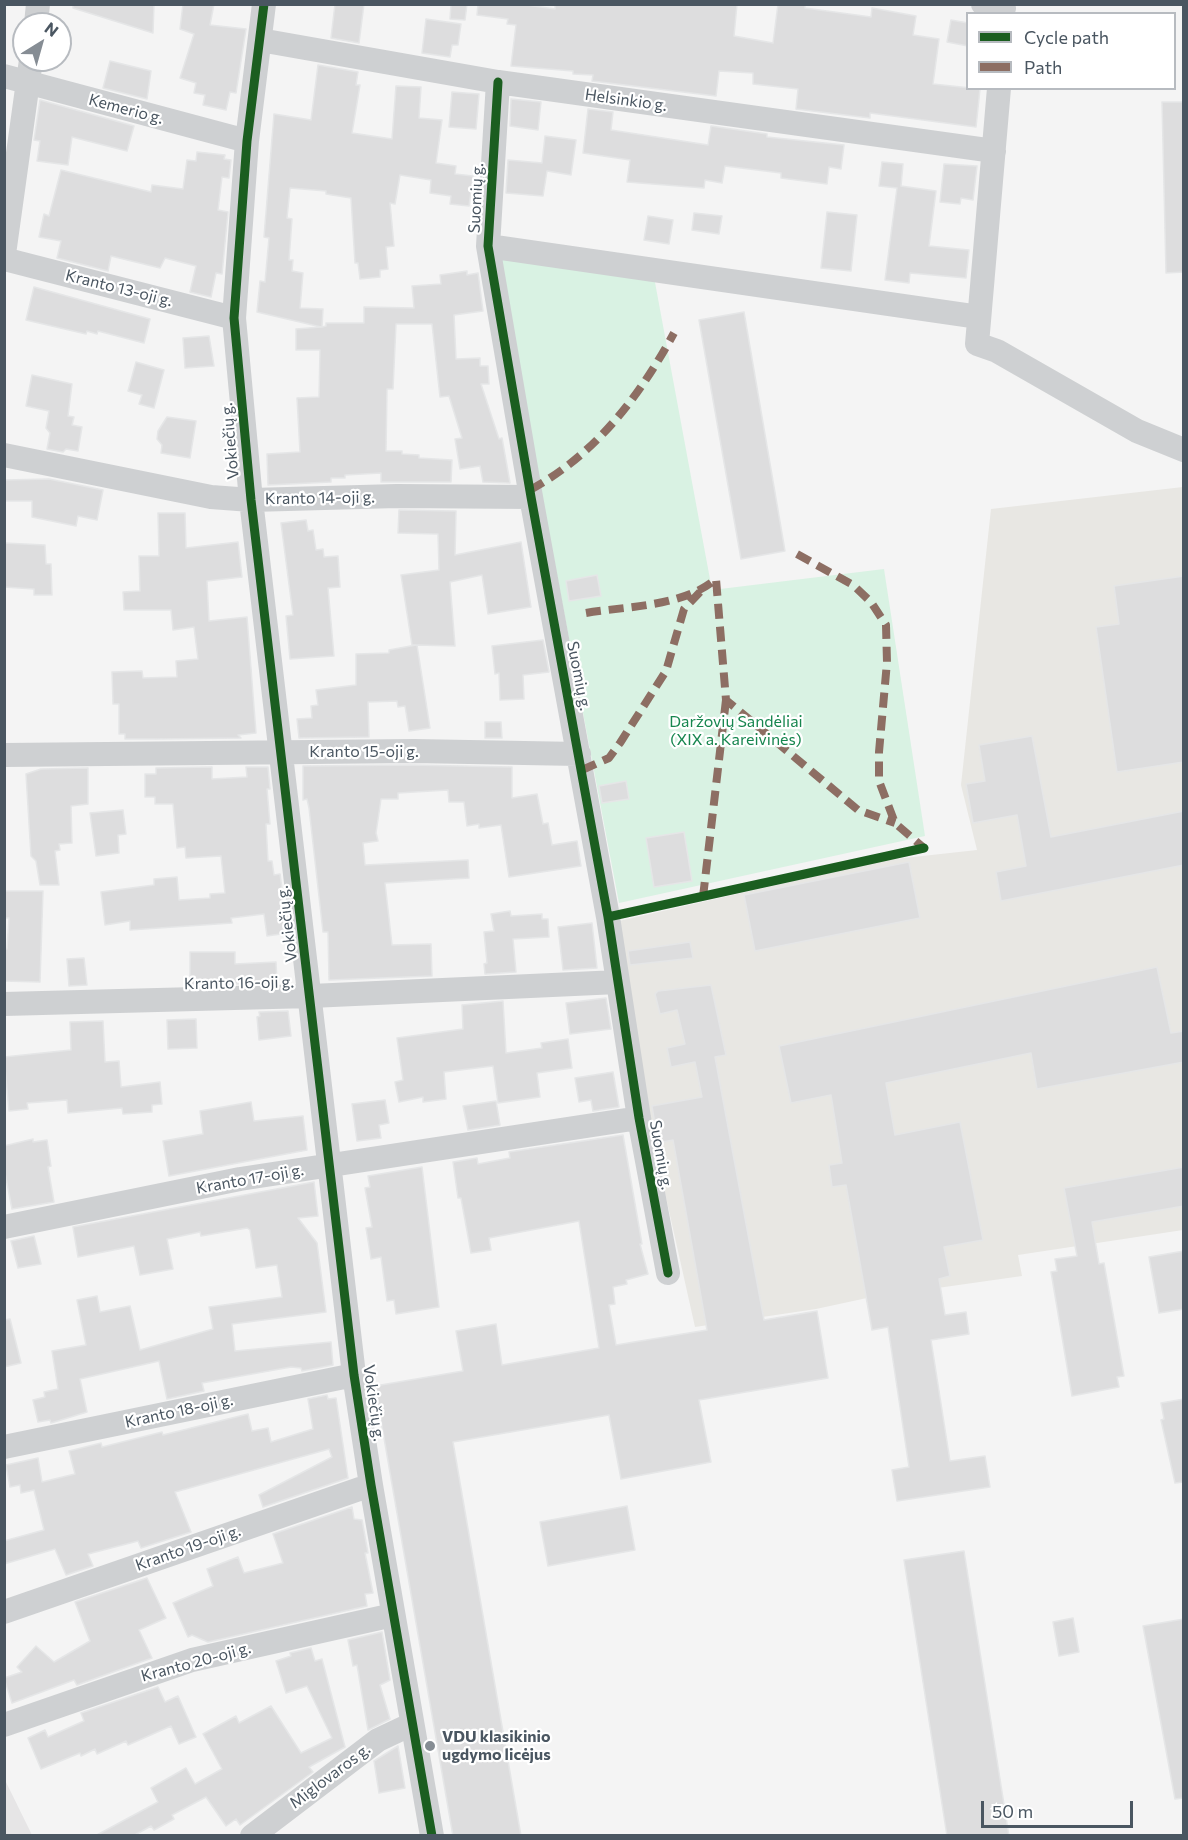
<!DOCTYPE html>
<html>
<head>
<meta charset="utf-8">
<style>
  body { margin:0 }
  #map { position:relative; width:1188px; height:1840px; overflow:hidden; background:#f4f4f4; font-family:Commissioner,sans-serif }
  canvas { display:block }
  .frame { position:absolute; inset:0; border:6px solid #4a5661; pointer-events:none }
  .legend { position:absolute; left:966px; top:12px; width:210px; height:78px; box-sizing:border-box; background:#fff; border:2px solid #b7bbc0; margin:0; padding:8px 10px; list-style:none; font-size:18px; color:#4a5661 }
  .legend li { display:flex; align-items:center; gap:12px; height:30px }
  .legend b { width:30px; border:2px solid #b7bbc0 }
  .north { position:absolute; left:12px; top:12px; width:60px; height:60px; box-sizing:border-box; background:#fff; border:2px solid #b7bbc0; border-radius:50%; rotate:37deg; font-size:16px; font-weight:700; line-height:24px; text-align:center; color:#4a5661 }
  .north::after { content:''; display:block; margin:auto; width:21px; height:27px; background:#868d94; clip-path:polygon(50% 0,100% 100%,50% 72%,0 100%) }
  .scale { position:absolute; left:981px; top:1801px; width:152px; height:27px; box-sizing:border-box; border:3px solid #4a5661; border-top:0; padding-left:8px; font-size:18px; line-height:21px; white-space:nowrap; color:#4a5661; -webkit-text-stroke:4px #fff; paint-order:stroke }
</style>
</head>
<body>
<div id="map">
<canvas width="1188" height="1840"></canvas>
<div class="frame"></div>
<ul class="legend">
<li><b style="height:8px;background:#1b5e20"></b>Cycle path</li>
<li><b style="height:8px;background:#8d6e63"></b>Path</li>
</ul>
<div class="north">N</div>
<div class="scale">50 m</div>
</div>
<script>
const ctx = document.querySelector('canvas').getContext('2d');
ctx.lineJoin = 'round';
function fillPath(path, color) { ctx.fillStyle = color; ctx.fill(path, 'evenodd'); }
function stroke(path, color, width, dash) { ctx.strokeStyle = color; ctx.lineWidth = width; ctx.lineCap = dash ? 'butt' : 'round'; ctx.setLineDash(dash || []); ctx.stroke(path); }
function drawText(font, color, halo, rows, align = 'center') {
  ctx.font = font + ' Commissioner,sans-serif'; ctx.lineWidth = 4.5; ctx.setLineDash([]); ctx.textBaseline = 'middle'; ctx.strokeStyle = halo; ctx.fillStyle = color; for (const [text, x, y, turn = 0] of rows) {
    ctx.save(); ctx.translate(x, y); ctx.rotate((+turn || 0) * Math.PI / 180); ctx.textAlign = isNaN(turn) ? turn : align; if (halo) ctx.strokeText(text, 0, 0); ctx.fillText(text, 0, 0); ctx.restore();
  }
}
fillPath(new Path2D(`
  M1183,487V1230L1018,1255L1022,1276L867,1298L816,1309L695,1327L648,1117L619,921L886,860L977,850L961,785L991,509Z`), '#e8e7e3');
fillPath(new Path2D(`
  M4,1780H5L32,1835H5Z`), '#e6e5e6');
fillPath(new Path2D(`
  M497,258L654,277L712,590L884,569L925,836L619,903Z`), '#d9f2e3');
const building = new Path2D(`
  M73,4H154L153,33L73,8Z
  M183,4H214L210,25L246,29L236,93L230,92L226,110L203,105L205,95L194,93L196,83L180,78L194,34L180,29Z
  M335,4H364L359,43L331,38Z
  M451,4H467L465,20L450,19Z
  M478,4H520L555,9V4H737L734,36L773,43L778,4H805V8L871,17L872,8L916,16L913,35L939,39L933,84L980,89L976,127L870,113V118L796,109L798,89L753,84V73L719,71L716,96L592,81L593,75L573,74V71L511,66L516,25L507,24L508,19L477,15Z
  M426,19L461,24L458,45H452L450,57L422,53Z
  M951,20L968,23V46L947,42Z
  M110,61L151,71L147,99L103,88Z
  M318,65L358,72L356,85H360L352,133L392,139L396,86L421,87L419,118L442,120L436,163L456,166L455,174L473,176L469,206L450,204L451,196L430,193L431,180L400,175L395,204L390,203L394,246L386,247L388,269L380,270V277L360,279L358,263H355L351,198L326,194V191L290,188L287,218L292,219L289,260H293L292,271L303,273L300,308L323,309L322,327L326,326V323H364V307L414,308L412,286L441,284L440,275L467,271V275L478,273L483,311L454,315L456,359L480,358V366H488L489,384H481L499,439L502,438L510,483L483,482L480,466L460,469L455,439L462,438L449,396L440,397L432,324H396L393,389H387L386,451H402V454L419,455V458L452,460L451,482H381V473L345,475V478H331V482L268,485L267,454L300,452L297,398L319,397L320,350H296V329L321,327L257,312L260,281L265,282L269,238L264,237L274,114L311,120Z
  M452,92L479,94L476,129L449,127Z
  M511,99L541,102L538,130L510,126Z
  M40,100L134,126L127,151L72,137L68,165L37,161L40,141L34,140Z
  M1162,102H1184V272L1166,273Z
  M588,109L613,112L611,130L708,145L711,126L767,134V137L844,145L841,169L829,167L827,184L781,178V173L725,166L722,183L705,180L704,188L627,182L630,160L583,153Z
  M545,136L576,140L571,175L547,171L543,196L506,193L508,160L542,163Z
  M197,152L225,155L224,159L231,160L229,178L222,177L218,210L228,212L222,274L216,273L211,297L190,292L196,266L165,258L160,268L111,256L108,271L57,258L61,241L39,237L44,214L49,216L61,170L151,192L152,185L183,189L187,160L196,161Z
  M882,162L903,164L901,186L936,191L929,246L969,250L966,278L910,273L909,283L885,280L897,188L879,186Z
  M944,164L977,166L973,200L961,198L960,204L940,202Z
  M827,212L857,215L851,271L821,268Z
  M694,213L722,216L719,234L692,230Z
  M648,216L673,220L669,244L644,240Z
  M34,287L150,319L144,343L98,331L97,334L87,331L86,334L26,320Z
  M744,312L785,551L741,559L699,320Z
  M209,336L214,366L185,368L183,338Z
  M136,362L164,370L154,408L139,404L142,395L128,391Z
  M32,375L72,384L68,416L74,417L72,425L82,427L78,451L66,449L63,452L47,449L50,433L46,428L49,411L26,406Z
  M167,417L196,421L190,458L161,453L162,445L157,439L158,431Z
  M49,479L103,490L97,520L78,516L76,526L32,517V501H4V480Z
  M399,510L456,511L455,555L521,542L531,607L488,614L482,575L450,582L455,646L417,645L430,728L409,731L405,706L398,707L397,701L368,702L369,737L299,738L297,719L312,718L311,706L318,705L316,690L356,685V654L389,653V650L416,645H412L401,575L439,570L438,534L398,533Z
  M158,513H185L186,548L238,542L242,577L207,581L209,621L247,617L256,733L238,735L241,738L155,739H125V734H119V704H113L112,672L142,671L143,678L177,677L176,661L198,659L194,627L173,630L171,610H124L123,592L140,591L139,556H159Z
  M306,520L308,531L313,530L316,550L323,549L324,557L338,556L340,587L328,588L334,656L290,659L286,616L293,615L281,523Z
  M4,543L45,545L46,564H51L52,595H34V589L4,587Z
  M597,575L601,596L569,601L566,581Z
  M1184,576V762L1117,772L1096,627L1119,624L1114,586Z
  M543,640L549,672L523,675L524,699L500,700L499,673L495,674L492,646Z
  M485,722H501L502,738H485Z
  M1032,736L1051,837L1184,811V865L1001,901L996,872L1026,866L1017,815L973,823L966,784L985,781L979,745Z
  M410,765L512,767V798L537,794L543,824L548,823L552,845L577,841L581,866L509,877L501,825L479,828V824L467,826L464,802H449L448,790L398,793V799H381L376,833L378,841L363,843L365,865L468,860L469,878L385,883L392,945L431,944L432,976L329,980L328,932H323L309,808L307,799L303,800V766Z
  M212,767V779L247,777L246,767H268L270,789H267L270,824H266L268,861H272L274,875L280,874L288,933L267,936L264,914L231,918L232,923L130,930V921L105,925L101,892L154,885V879L177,877L179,900L210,898V894L225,893L221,856L186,858L185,847L177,848L173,804H155V797H145V774H156V768Z
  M88,768V804L71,806L72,843L59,844L60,850L55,851L59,885H40L36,861L31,856L26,774L41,769Z
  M626,781L629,799L602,803L599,786Z
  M123,810L126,834L118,835L119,853L96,856L90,813Z
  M684,832L692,881L654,887L646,838Z
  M909,862L920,918L755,951L744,895Z
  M4,891H43L40,982L4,981V949H7L9,918H4Z
  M510,911L511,916L542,914V919H548L549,937L513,939L516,972L485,974L484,964L487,963L484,932L494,931L491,914Z
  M592,923L597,968L563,970L558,927Z
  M690,942L693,958L630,965L628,951Z
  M190,952H235V964L276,962L277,983L190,985Z
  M84,958L87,985L69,986L67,959Z
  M1157,967L1171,1033L1184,1031V1062L1037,1089L1031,1053L886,1083L895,1135L960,1122L983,1240L944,1247L950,1276L939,1279L945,1315L966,1312L969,1334L931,1340L950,1461L985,1456L990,1487L897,1501L892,1470L909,1467L888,1327L872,1330L846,1185L832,1187L829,1165L842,1163L831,1095L791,1103L779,1046Z
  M711,985L726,1055L715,1057L764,1320L817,1311L828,1378L699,1400L711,1462L621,1479L609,1415L453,1442L521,1836H453L375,1386L463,1371L456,1331L496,1324L502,1365L599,1348L579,1221L489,1238L491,1250L471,1253L461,1198H458L453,1162L477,1158L478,1164L510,1158L509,1152L623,1135L642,1244H640L648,1274L626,1280L627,1284L613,1287L615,1304L609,1305L616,1345L707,1330L673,1140L658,1143L652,1106L702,1097L695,1062L671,1067L667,1048L685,1044L677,1010L660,1014L655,994L658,991Z
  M606,998L611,1029L570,1034L566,1003Z
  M503,1001L506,1053L542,1048L541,1043L568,1039L572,1068L537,1073L540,1097L498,1103L493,1066L444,1072L446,1099L423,1102V1097L399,1102L395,1082L403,1080L397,1038L463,1029L462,1005Z
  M288,1011L291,1036L259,1040L257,1017L260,1016L259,1012Z
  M196,1019L197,1048L168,1049L167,1020Z
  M103,1021L105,1062L119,1061L121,1087L160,1082L162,1104L152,1105V1112L123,1114L122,1108L68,1113L67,1100L27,1103L28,1109L9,1111L4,1057L71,1050L70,1022Z
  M613,1072L619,1107L593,1111L591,1100L579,1102L575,1078Z
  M385,1100L389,1123L379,1125L381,1138L357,1141L352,1104Z
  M496,1101L500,1125L468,1130L463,1106Z
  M251,1102L254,1121L303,1116L307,1150L169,1176L163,1141L203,1134L200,1111Z
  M33,1139V1142L47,1140L51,1166L48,1167L54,1202L12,1209L4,1168V1146Z
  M422,1167L439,1307L396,1314L394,1300L387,1301L381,1257L371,1259L366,1228L372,1227L365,1188L370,1187L368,1176Z
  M1184,1167V1206L1092,1222L1099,1264L1104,1263L1124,1376L1117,1377L1119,1387L1072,1396L1051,1272L1057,1271L1055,1259L1077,1256L1064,1188Z
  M314,1182L318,1216L298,1218L317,1243L326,1312L232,1324L235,1351L331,1342L333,1365L302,1371L301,1368L291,1367L202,1383L204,1391L167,1399L159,1361L80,1379L87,1412L51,1423L50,1420L38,1422L33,1400L45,1397L44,1392L58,1389L52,1351L86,1345L77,1300L97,1296L100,1312L130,1306L140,1350L213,1329L209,1307L282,1297L277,1265L256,1268L250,1230L247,1228L201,1236L200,1232L167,1239L173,1269L140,1275L134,1246L78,1257L73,1227Z
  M34,1236L41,1264L18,1268L11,1241Z
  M1184,1251V1309L1159,1313L1149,1257Z
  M10,1319L21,1363L4,1367V1320Z
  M327,1395L328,1399L336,1398L348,1478L263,1507L259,1495L332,1457L329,1449L175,1492L191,1532L141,1548L138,1541L88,1554L93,1566L66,1575L55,1549L4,1564V1541L44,1530L34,1490L21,1493L20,1485L10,1487L6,1465L38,1458L42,1482L75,1474L69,1451L101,1443L102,1447L162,1432L163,1435L248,1414L252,1431L268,1428L271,1442L313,1429L308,1399Z
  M1184,1399V1482L1175,1483L1161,1420L1164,1419L1161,1403Z
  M627,1506L635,1550L548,1566L540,1522Z
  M352,1507L354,1519L362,1520L368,1553H365L373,1593L365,1594L367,1606L208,1642L192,1635L188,1637L173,1603L213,1586L207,1569L238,1557L244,1573L283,1563L273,1534Z
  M964,1551L1009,1836H947L904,1560Z
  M147,1578L166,1618L139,1630L152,1658L77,1685L74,1680L12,1703L4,1678L22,1672L17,1667L36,1646L54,1662L90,1641L75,1602Z
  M1073,1618L1079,1652L1059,1656L1053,1622Z
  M1184,1619V1798L1175,1799L1143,1626Z
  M382,1632L390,1680L380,1685L390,1719L368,1730L357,1665L353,1666L348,1640Z
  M311,1648L315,1661L322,1659L345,1747L309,1767L313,1772L240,1825L236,1819L226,1826L206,1797L172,1815L174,1819L154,1830L151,1826L133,1836H95L158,1802L151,1788L186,1768L195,1784L222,1769L203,1734L236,1716L239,1723L271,1706L301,1753L332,1738L307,1686L286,1693L276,1661L291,1656L290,1653Z
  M158,1687L165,1702L178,1696L196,1737L179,1744L171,1726L128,1745L126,1741L97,1754L95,1749L81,1756L80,1753L41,1769L28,1738L45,1730L48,1737L84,1721L81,1713Z
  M398,1746L405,1788L379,1793L374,1761Z`);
fillPath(building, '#ddddde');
stroke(building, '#e5e6e7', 1.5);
stroke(new Path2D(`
  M264,4L247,141L234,318L251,500L354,1375L371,1485L432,1836
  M983,4L1004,8
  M36,24L38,4
  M260,40L498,82L994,151
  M4,76L247,141
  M498,82L488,246L531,497L608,917L639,1118L668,1273
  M999,88L977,344L997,351L1137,431L1184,450
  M488,246L979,317
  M4,254L31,60
  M4,259L234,318
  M4,455L211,497L251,500L397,496L531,497
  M4,755L414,751L579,754
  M4,1004L311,996L618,982
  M4,1227L240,1179L639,1118
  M4,1447L354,1375
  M4,1612L371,1485
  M4,1725L192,1660L393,1615
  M252,1836L378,1740L412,1724`), '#ced0d2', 24);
stroke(new Path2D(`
  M530,490C596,454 639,397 674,333
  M797,554L853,585L871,602L886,625L887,662L879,752V781L895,823L924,848
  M586,613C627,606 683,607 716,579L726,700L858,810L895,823
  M582,770L609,758L620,743L666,671L684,609L700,592
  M703,897L726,700`), '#8d6e63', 8, [15, 8]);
stroke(new Path2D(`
  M264,4L247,141L234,318L251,500L354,1375L371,1485L432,1836
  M498,82L488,246L531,497L608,917L639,1118L668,1273
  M608,917L924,848`), '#1b5e20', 9);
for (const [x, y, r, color] of [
  [430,1746,6,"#868d94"]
]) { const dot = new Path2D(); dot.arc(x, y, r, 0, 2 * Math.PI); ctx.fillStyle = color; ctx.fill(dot); stroke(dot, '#fff', 2); }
drawText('16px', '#4a5661', '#fff', [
  ["Helsinkio g.",626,100,8],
  ["Kemerio g.",126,109,15],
  ["Suomių g.",476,198,-87],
  ["Kranto 13-oji g.",119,288,14],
  ["Vokiečių g.",230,441,-95],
  ["Kranto 14-oji g.",320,498,-1],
  ["Suomių g.",579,676,79],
  ["Kranto 15-oji g.",364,752],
  ["Vokiečių g.",287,924,-97],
  ["Kranto 16-oji g.",239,983,-1],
  ["Suomių g.",661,1155,80],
  ["Kranto 17-oji g.",250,1179,-10],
  ["Vokiečių g.",374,1403,82],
  ["Kranto 18-oji g.",179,1411,-12],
  ["Kranto 19-oji g.",188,1548,-19],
  ["Kranto 20-oji g.",196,1662,-15],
  ["Miglovaros g.",330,1776,-37]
]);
drawText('16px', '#17864f', '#fff', [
  ["Daržovių Sandėliai",736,722],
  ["(XIX a. Kareivinės)",736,740]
]);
drawText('bold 16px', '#4a5661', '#fff', [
  ["VDU klasikinio",442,1737],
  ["ugdymo licėjus",442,1755]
], 'left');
</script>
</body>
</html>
